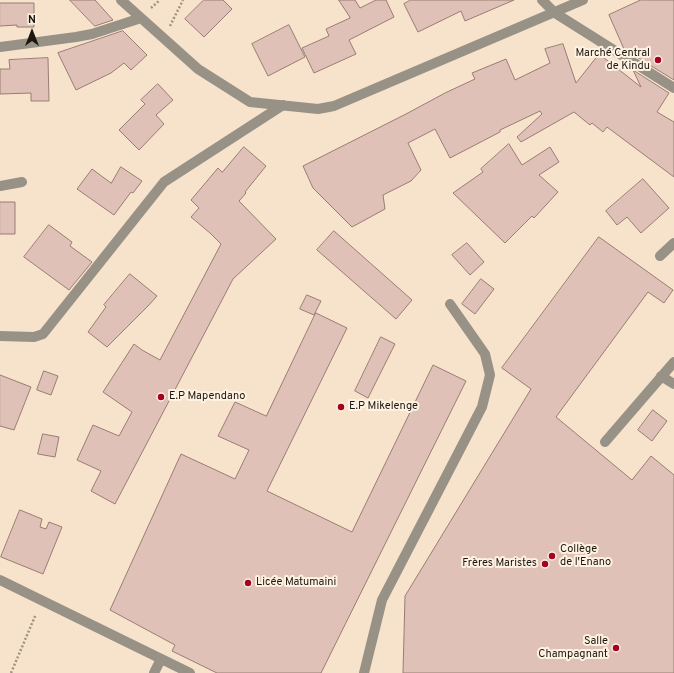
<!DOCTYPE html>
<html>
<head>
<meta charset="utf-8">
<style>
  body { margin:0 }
  #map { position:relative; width:674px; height:673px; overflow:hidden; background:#f7e3cb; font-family:Overpass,sans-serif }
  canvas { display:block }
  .north { position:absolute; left:12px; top:12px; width:40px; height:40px; -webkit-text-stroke:3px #fef2e3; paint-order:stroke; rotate:0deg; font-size:11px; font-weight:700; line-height:16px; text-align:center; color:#1d160e }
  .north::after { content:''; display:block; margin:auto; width:14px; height:18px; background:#1d160e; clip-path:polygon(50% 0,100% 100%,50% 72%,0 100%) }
</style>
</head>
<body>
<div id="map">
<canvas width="674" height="673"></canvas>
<div class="north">N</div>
</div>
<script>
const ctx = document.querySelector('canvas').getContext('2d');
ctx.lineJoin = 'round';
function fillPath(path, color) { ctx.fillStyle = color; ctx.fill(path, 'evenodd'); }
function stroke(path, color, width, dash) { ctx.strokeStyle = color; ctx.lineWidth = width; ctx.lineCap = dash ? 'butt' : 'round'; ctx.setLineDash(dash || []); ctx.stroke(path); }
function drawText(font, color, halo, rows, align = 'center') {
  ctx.font = font + ' Overpass,sans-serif'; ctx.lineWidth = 4; ctx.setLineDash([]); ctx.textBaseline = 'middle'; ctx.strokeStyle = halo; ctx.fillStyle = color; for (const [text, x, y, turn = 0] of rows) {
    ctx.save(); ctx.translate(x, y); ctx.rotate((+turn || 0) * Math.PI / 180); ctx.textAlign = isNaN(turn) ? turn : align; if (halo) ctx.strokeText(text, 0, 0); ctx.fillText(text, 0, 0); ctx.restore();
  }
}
const building = new Path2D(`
  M70,0H95L113,20L95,26Z
  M204,0H223L232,9L204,37L185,19Z
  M339,0H355L360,8L376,0H386L394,17L349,40L356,54L314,73L302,48L329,36L326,29L350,18Z
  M411,0H514L465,21L461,11L418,32L404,4Z
  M641,0H674V80L624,49L609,15Z
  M0,3H34V27H17V25L0,26Z
  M289,25L305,57L268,76L252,44Z
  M123,31L147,55L131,70L124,63L111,73L76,90L58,53Z
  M563,44L576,83L599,54L641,87L633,70L669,93L657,112L674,122V177L607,127L603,132L592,123L590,125L574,112L521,142L517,137L542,114L540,111L500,130V132L450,158L435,129L408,143L421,170L411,181L383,195L385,209L352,227L313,188L303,166L406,114L445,93L475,79L472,73L506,59L515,80L550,63L545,49Z
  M48,58L49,101H31V93L0,94V69H10L9,60Z
  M158,84L173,100L156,115L164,124L139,150L119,130L145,104L141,100Z
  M509,144L522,165L550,147L559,162L539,175L558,192L534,218L532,216L505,243L453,193L483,172L481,169Z
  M244,147L266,166L245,192L246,193L239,201L276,239L233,279L115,504L91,491L101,471L77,460L93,425L119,436L132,412L103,392L134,344L142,350L160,360L221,244L210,233L191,217L199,208L191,200L218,168L222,172Z
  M121,167L142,181L133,193L131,192L114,215L77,189L92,169L111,183Z
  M643,179L669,208L641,233L627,217L617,225L606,211Z
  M0,202H15V234H0Z
  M49,225L72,242L70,246L92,262L69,290L24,257Z
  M334,231L412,300L396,319L317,250Z
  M599,237L673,290L664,303L648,292L556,417L632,480L651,456L674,475V673H403L405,596L531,389L502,368Z
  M467,243L484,262L470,275L452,255Z
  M130,274L157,296L148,306L107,347L88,332L106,307L104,305Z
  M481,279L494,289L475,314L462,304Z
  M307,295L321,301L314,315L300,309Z
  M316,313L347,328L267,491L352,532L433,365L466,381L321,673H217L172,651L175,645L110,610L181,454L235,479L249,450L218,436L235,402L266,416Z
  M381,337L395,344L368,398L355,391Z
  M44,371L58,376L51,395L37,390Z
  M0,375L31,387L14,430L0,426Z
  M653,410L667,421L652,441L638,430Z
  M43,434L59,437L55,457L38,454Z
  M20,510L42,519L40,527L46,529L49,522L62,527L43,574L1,557Z`);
fillPath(building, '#e0c1b7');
stroke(building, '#997c73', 1);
stroke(new Path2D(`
  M151,8L160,0
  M170,26L183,0
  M11,673L36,614`), '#a19280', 2.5, [2, 2]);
stroke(new Path2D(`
  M121,0L198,69L250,102L318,109L334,106L583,0
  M542,0L555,13L674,88
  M0,47L76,37L92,34L141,18
  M0,186L22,182
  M660,256L674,243
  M0,336L34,337L43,334L164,182L283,105
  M661,376L674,384
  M605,442L674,362
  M0,580L190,673
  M154,673L161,659
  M364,673L382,600L482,407L490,375L485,354L450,304`), '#979186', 10);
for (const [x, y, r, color] of [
  [658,60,4,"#a20321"],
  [161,397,4,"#a20321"],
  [341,407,4,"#a20321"],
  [552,556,4,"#a20321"],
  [545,564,4,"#a20321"],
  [248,583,4,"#a20321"],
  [616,648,4,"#a20321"]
]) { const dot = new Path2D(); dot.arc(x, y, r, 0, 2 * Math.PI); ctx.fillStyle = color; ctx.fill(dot); stroke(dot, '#fef2e3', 1.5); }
drawText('11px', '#1d160e', '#fef2e3', [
  ["Marché Central",650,54,"right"],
  ["de Kindu",650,67,"right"],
  ["E.P Mapendano",169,397],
  ["E.P Mikelenge",349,407],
  ["Collège",560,550],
  ["de l'Enano",560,563],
  ["Frères Maristes",537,564,"right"],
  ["Licée Matumaini",256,583],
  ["Salle",608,642,"right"],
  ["Champagnant",608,655,"right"]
], 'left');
</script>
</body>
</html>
